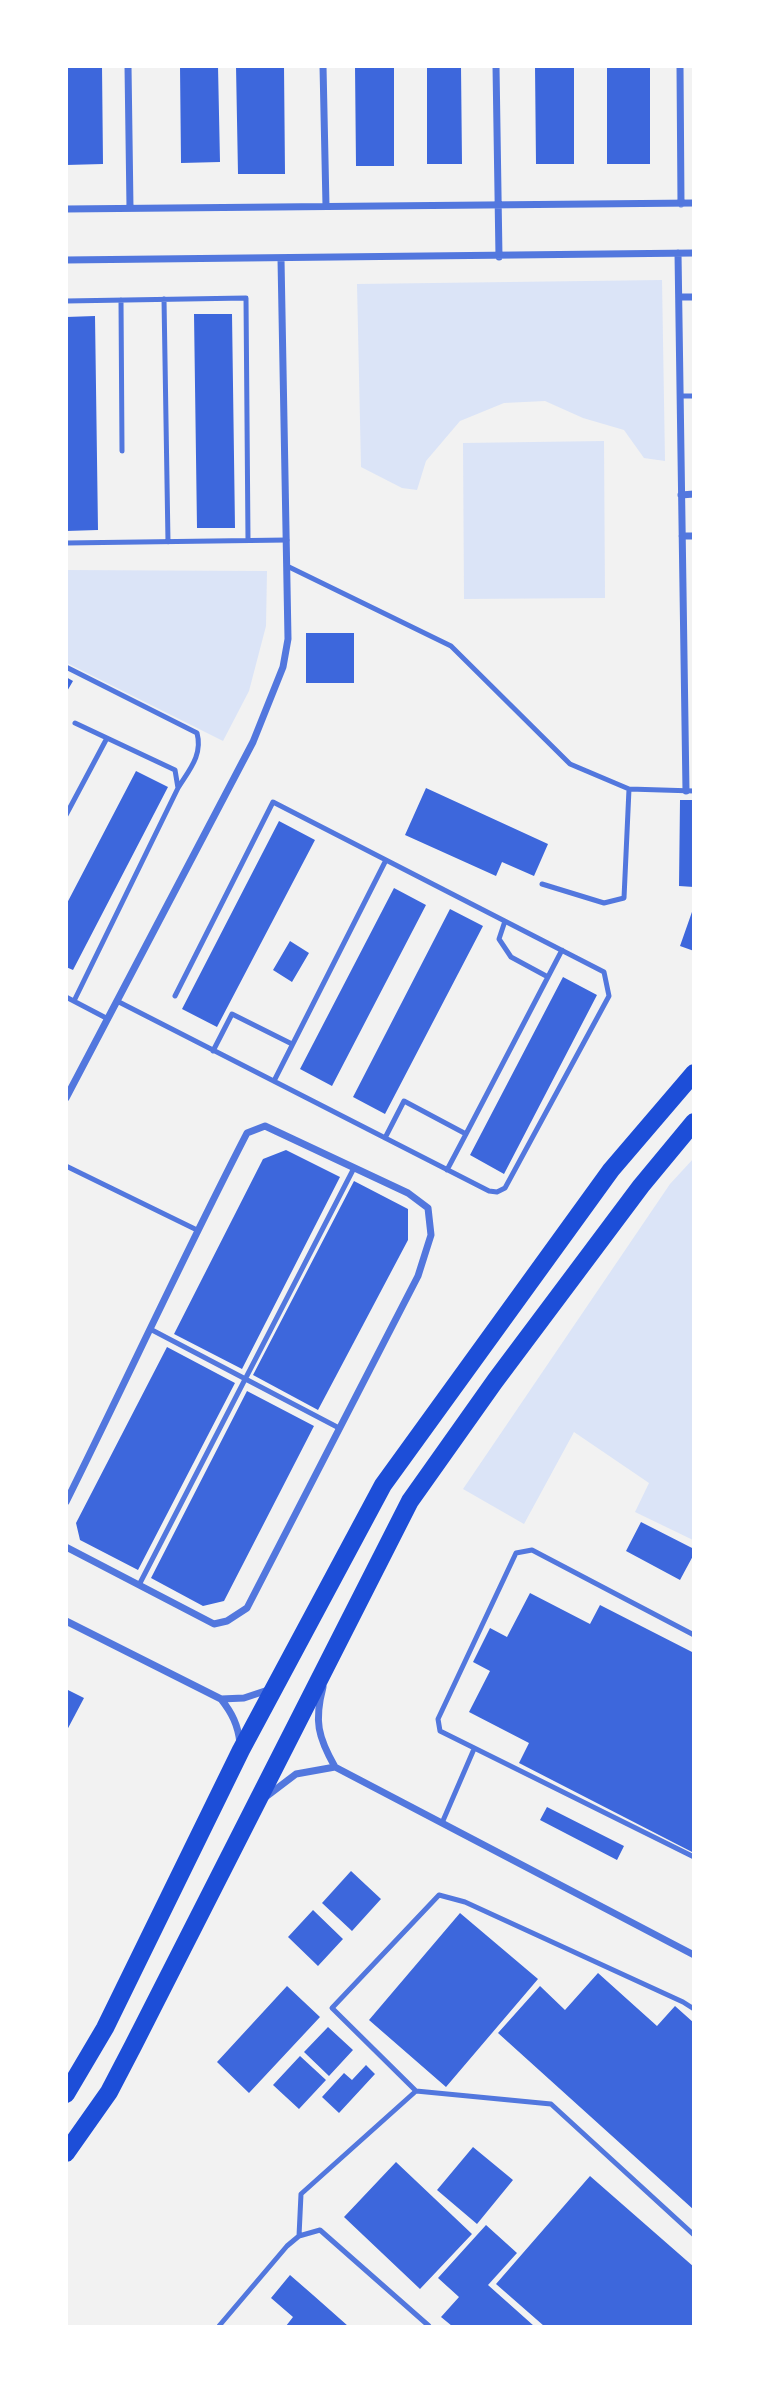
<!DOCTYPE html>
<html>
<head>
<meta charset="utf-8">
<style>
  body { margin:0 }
  #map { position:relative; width:760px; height:2393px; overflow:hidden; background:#f2f2f2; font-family:Montserrat,sans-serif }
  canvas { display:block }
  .frame { position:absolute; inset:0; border:68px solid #fff; pointer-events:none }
</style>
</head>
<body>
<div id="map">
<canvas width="760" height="2393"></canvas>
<div class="frame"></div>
</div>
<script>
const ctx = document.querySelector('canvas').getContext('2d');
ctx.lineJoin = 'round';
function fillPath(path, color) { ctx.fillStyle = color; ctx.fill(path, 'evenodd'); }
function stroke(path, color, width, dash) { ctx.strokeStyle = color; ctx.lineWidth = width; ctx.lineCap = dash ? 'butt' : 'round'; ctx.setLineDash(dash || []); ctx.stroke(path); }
fillPath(new Path2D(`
  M662,280L665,461L644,458L624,430L583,418L545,401L504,403L460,421L426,461L417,490L402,488L361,467L357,284Z
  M604,441L605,598L464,599L463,443Z
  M66,570L267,571L266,626L249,691L223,741L67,663Z
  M693,1159V1540L635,1512L649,1483L574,1432L524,1524L463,1489L670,1184Z`), '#dbe4f7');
fillPath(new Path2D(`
  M66,66H102L103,164L66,165Z
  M180,66H218L220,162L181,163Z
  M236,66H284L285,174H238Z
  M355,66H394V166H356Z
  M427,66H461L462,164H427Z
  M535,66H574V164H536Z
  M607,66H650V164H607Z
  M194,314H232L235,528H197Z
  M95,316L98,530L66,531V317Z
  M306,633H354V683H306Z
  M66,677L73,681L66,693Z
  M136,771L168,787L73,970L66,967V905Z
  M426,788L548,844L534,876L502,862L496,876L405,835Z
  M680,800H694V887L679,886Z
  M279,821L315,840L217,1027L182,1009Z
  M394,888L426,905L332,1086L300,1069Z
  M450,909L483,926L385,1114L353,1097Z
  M693,909H694V951L680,946Z
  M290,941L309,953L292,982L273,970Z
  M563,977L597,995L504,1174L470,1155Z
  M286,1150L340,1177L242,1369L174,1334L263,1159Z
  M354,1181L408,1209V1240L318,1410L253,1375Z
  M167,1347L235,1383L138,1570L80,1540L76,1523Z
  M247,1391L314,1426L224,1601L203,1606L151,1578Z
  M641,1522L694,1549V1554L680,1580L626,1551Z
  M530,1593L590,1624L600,1605L694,1653V1853L519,1763L529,1743L469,1712L490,1671L473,1662L490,1628L507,1637Z
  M66,1689L84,1698L66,1732Z
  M547,1807L624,1846L617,1860L540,1820Z
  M351,1871L381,1899L352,1931L322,1903Z
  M313,1910L343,1939L318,1966L288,1937Z
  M460,1913L538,1979L446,2087L369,2020Z
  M598,1973L657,2026L675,2006L694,2023V2210L498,2033L540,1986L565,2010Z
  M287,1986L320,2017L249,2093L217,2062Z
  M328,2027L353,2050L329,2076L304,2052Z
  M300,2056L326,2080L299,2109L273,2085Z
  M366,2065L375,2074L339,2113L322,2097L344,2073L352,2080Z
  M473,2147L513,2180L477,2224L437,2190Z
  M396,2162L472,2234L420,2289L344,2217Z
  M590,2176L694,2267V2326H544L496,2284Z
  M486,2225L517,2253L488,2285L534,2326H452L441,2317L459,2297L438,2278Z
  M290,2275L313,2295L348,2326H286L293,2317L271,2298Z`), '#3d67dc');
stroke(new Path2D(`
  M164,299L168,542
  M121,300L122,451
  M66,301L246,298L248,540
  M680,396H694
  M66,543L287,540
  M287,566L451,646L570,764L629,789L694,791
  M66,667L197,733C203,755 189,770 178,788
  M66,815L107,738
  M542,884L604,903L624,898L629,789
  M505,921L499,939L511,957L548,977
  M66,997L108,1019
  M74,1001L178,788L175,770L75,723
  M117,1001L489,1191L497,1192L505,1188L609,996L604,972L273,802L175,996
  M213,1051L232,1014L292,1044
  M274,1081L386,860
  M385,1138L404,1101L466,1134L562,950
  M66,1166L197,1230
  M447,1170L466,1134
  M152,1330L339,1428
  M139,1585L354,1168
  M694,1635L532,1550L516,1553L438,1719L440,1731L694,1857
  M442,1823L474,1749
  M416,2091L332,2008L439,1895L465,1902L683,2002L694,2009
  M299,2236L301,2194L416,2091L551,2104L694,2235
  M219,2326L287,2246L299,2236L320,2230L429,2326`), '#5277de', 5);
stroke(new Path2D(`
  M128,66L130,208
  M323,66L326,206
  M496,66L499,257
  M680,66L681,204
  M66,209L694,203
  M678,253L686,791
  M66,260L694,253
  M679,297H694
  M681,495L694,494
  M682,536H694
  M66,1098L253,742L283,667L288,639L281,259
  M66,1502C127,1379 184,1255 247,1133L265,1126L408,1193L428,1208L431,1235L418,1276L247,1608L227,1621L214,1624L66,1547
  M66,1621L221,1699C232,1713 238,1725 240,1743
  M323,1687C314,1721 318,1737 335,1767L694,1955
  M221,1699L244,1698L268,1690
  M267,1796L296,1774L335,1767`), '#5277de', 7);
stroke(new Path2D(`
  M66,2094L105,2028L241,1750L383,1485L611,1170L694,1073
  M66,2153L109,2092L133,2046L410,1501L495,1381L641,1186L694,1122`), '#1d4ed8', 18);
</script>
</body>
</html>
